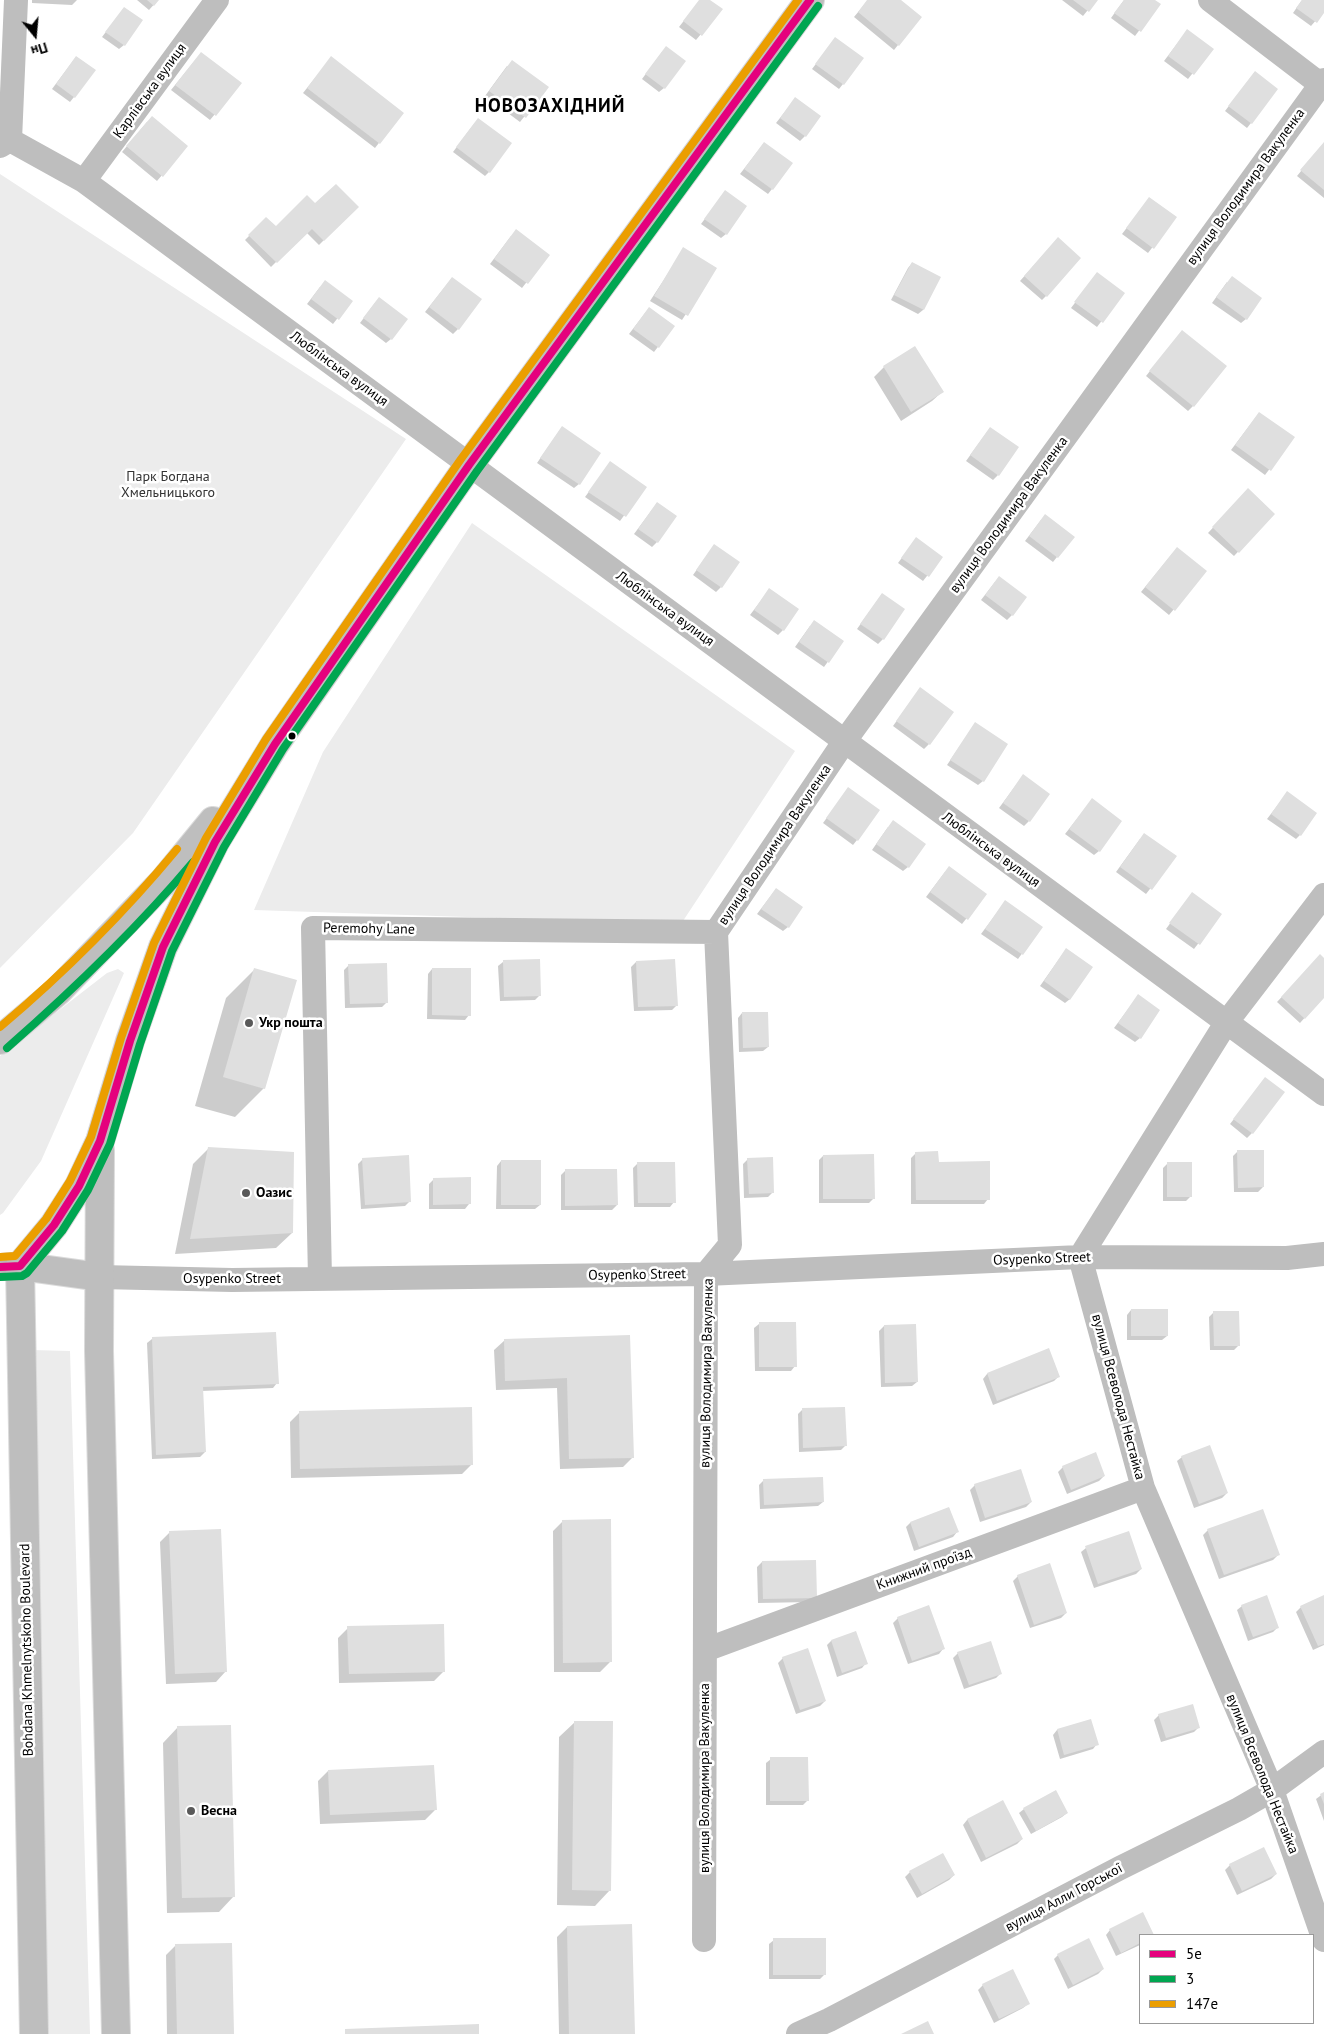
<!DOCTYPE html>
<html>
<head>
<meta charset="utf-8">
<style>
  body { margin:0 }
  #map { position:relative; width:1324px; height:2034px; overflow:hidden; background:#fff; font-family:"PT Sans",sans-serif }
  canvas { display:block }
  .legend { position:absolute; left:1139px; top:1934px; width:175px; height:90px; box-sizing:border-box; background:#fff; border:1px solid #999; margin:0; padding:6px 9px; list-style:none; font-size:15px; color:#000 }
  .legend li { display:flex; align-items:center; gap:10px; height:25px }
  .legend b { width:25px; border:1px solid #999 }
  .north { position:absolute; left:10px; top:10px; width:50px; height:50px; -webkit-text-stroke:4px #fff; paint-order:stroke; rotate:163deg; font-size:14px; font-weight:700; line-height:20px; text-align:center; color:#000 }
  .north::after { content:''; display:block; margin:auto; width:18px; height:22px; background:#000; clip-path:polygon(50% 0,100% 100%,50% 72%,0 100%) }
</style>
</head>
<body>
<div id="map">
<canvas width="1324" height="2034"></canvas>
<ul class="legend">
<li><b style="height:6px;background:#e5007d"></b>5е</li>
<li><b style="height:6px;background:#00a651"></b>3</li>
<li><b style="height:6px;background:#eb9e00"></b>147е</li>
</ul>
<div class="north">Пн</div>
</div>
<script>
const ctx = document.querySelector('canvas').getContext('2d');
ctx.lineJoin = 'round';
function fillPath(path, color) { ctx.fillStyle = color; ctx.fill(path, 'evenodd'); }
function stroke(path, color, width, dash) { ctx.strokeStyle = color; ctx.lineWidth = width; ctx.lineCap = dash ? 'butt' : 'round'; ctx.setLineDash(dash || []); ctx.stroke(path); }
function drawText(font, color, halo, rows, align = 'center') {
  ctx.font = font + ' "PT Sans",sans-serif'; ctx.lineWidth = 5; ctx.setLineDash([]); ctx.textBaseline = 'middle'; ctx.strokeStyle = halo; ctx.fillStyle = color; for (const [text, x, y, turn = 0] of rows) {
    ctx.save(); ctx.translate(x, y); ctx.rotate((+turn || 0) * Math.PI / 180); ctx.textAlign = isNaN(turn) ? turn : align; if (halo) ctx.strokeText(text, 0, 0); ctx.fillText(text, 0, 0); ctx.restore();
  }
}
fillPath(new Path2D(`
  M0,174L406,439L133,833L0,968Z
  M472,523L795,751L681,924L254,910L323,752Z
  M118,969L124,973L41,1161L3,1213L0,1215V1056L107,973Z
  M31,1350L70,1351L90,2034H46Z`), '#ececec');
fillPath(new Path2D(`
  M32,0H77L72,5L32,3Z
  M137,0H158L149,10Z
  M700,0H708L721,10L696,40L679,27Z
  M868,0H899L898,45L894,50L854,17Z
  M1062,0H1096L1083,16Z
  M1124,0H1153L1159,4L1135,36L1111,18Z
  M1302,0H1324V11L1311,26L1293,13Z
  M124,8V45L119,49L102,37Z
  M1183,36L1212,49L1188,79L1164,61Z
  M835,39L843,84L839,89L812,69Z
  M662,52L664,88L659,92L642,79Z
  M76,57L74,97L70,102L52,89Z
  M197,58L240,84L210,120L171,90Z
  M331,58L402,113L375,148L303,93Z
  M507,66L547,88L520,122L485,96Z
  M1255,72L1251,123L1247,128L1225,111Z
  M795,99L805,136L800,141L776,123Z
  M147,122L186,147L157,181L122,152Z
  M474,124L489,172L485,176L453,152Z
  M764,143L772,189L768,194L740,174Z
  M1324,143V198L1297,176Z
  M725,192L726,234L721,238L701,224Z
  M1149,199L1175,218L1148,253L1122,234Z
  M315,205L357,207L319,245L306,232L271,267L245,240L266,219L276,228Z
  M511,236L548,255L522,288L490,264Z
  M1053,244L1046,296L1042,300L1020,281Z
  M684,249L716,268L682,320L650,301Z
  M912,263L939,278L923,310L918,314L891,300L908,268Z
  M1097,274L1123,293L1097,327L1071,308Z
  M1227,282L1246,319L1241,323L1212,303Z
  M448,283L458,329L453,334L425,312Z
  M320,287L351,301L333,324L307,304Z
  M375,303L391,339L386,343L360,323Z
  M649,308L674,326L654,352L629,334Z
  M1178,336L1193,406L1188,411L1146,376Z
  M884,367L942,392L932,401L901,421L874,377Z
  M1259,413L1293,438L1265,475L1231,450Z
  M562,427L579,484L574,488L537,463Z
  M990,428L998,475L993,480L966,461Z
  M610,463L645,487L620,521L585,497Z
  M1248,490L1274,514L1234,556L1208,533Z
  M657,503V542L652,547L634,534Z
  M1041,520L1057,557L1053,562L1025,541Z
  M916,539L942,557L923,581L898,563Z
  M710,551L721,587L716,592L693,575Z
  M1172,554L1205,572L1169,615L1141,592Z
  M995,582L1012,615L1007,620L981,600Z
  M769,590L783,630L778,635L750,615Z
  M882,594L883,639L878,644L857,629Z
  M810,626L843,641L824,667L795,647Z
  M916,694L929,744L924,749L893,726Z
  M975,724L983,781L978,785L947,765Z
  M1019,781L1029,821L1024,826L999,808Z
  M848,789L857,840L853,845L823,823Z
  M1287,793L1300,835L1296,839L1267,819Z
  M1092,800L1099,851L1094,855L1065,834Z
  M888,827L908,867L903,871L872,850Z
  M1140,839L1175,857L1146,894L1116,872Z
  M945,872L985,895L962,924L926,897Z
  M776,889L788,927L783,931L757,914Z
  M1188,899L1220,915L1194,949L1166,929Z
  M1005,902L1041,928L1018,959L981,934Z
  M1062,955L1070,999L1065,1003L1040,986Z
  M1320,956L1324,960V996L1300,1023L1277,1002Z
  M503,962L539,996L535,1000L500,1001L498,966Z
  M636,962L677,1005L672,1010L634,1011L631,967Z
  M349,965L387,1002L382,1007L345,1008L344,970Z
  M255,969L264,1088L235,1117L195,1106L226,998Z
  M432,969L469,1015L465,1020L427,1019L428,974Z
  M1138,996L1140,1038L1135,1042L1114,1028Z
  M742,1013L768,1047L763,1051L739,1052L738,1018Z
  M1261,1084L1252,1133L1247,1138L1230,1124Z
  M209,1148L292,1233L276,1248L175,1254L193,1164Z
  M1238,1151L1263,1187L1258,1192H1234L1233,1156Z
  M916,1153L937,1164L988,1199L984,1204H911V1158Z
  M823,1156L874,1198L869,1203H819V1160Z
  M363,1159L410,1201L405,1206L361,1209L358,1164Z
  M748,1159L773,1192L768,1197L744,1198L743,1164Z
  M501,1161L540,1205L535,1209H496L497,1166Z
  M638,1163L674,1202L670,1207H634L633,1168Z
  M1168,1163L1191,1196L1186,1201H1163V1168Z
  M565,1171L617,1205L612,1210H561V1175Z
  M434,1179L469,1204L465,1209H429V1184Z
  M1131,1310L1167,1336L1162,1340H1127V1315Z
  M1214,1312L1239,1345L1234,1350H1210L1209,1317Z
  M759,1324L795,1366L791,1371H755L754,1328Z
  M884,1326L917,1382L912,1386L881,1387L879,1331Z
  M629,1336L633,1457L623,1467L560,1469L557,1388L496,1390L494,1350L505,1340Z
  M152,1339L277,1383L273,1388L202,1391L205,1452L200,1457L152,1459L147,1343Z
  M1049,1350L1059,1376L1054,1381L993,1405L983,1379L987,1374Z
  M802,1410L845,1446L841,1450L799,1452L798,1414Z
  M300,1412L472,1464L462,1474L291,1478L290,1422Z
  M1182,1457L1227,1493L1222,1498L1194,1508L1177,1461Z
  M1063,1467L1104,1476L1099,1481L1067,1494L1058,1472Z
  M763,1481L823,1502L818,1506L760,1509L759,1485Z
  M975,1485L1031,1502L1026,1507L980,1522L970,1490Z
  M949,1508L957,1532L953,1537L914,1551L906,1527L910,1523Z
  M563,1521L610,1662L600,1672H554L553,1531Z
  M1208,1530L1278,1555L1273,1560L1219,1579L1203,1535Z
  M170,1532L226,1671L216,1682L166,1684L160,1542Z
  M1086,1548L1141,1569L1136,1574L1094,1588L1081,1552Z
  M815,1561L811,1602L758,1603L757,1567L762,1562Z
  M1018,1576L1066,1613L1061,1618L1030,1628L1013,1581Z
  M1324,1597V1645L1313,1650L1296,1612L1301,1607Z
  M1242,1606L1278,1627L1273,1632L1248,1641L1237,1610Z
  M898,1618L943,1649L939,1654L908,1664L893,1623Z
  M348,1628L444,1671L434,1681L339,1683L338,1638Z
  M855,1632L866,1663L862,1668L837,1677L827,1645L831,1641Z
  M958,1653L1001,1673L996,1678L964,1689L953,1658Z
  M783,1658L825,1701L820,1706L796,1714L778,1663Z
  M1159,1715L1199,1727L1194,1732L1161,1742L1154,1720Z
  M1090,1721L1097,1744L1093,1749L1060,1759L1053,1735L1057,1730Z
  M575,1722L610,1890L595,1906L557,1905L559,1737Z
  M178,1727L234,1896L219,1912L167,1913L163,1743Z
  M771,1759L807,1801L803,1805H766V1763Z
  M328,1771L435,1810L425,1820L320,1824L318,1781Z
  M1324,1793V1821L1316,1799Z
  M1002,1802L1022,1839L1017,1844L981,1862L963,1825L967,1820Z
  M1024,1809L1067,1813L1062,1817L1031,1834L1019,1813Z
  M1230,1865L1276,1874L1271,1879L1237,1895L1225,1870Z
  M910,1872L954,1875L949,1880L917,1898L905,1877Z
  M1142,1914L1153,1935H1140V1945L1116,1956L1106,1935L1110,1930Z
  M567,1927L633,2034H559L557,1937Z
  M774,1940L825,1974L820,1979H769V1944Z
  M176,1945L233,2034H167L166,1955Z
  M1058,1955L1103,1969L1098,1974L1068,1989L1054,1959Z
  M1012,1971L1028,2004L1023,2008L994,2023L978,1990L983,1985Z`), '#0003');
fillPath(new Path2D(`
  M147,0H159L154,6Z
  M699,0H710L723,9L702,36L683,21Z
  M867,0H901L922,17L899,46L858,12Z
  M1073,0H1098L1089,12Z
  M1124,0H1155L1161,4L1141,32L1114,13Z
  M1302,0H1324V13L1317,23L1296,8Z
  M124,7L143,20L125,46L105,32Z
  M1187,29L1214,49L1194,75L1168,56Z
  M835,37L864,58L844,85L815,64Z
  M666,46L686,61L665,89L645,74Z
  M201,52L242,83L216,116L175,85Z
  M76,56L96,70L75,98L56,84Z
  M331,56L404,113L380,144L307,88Z
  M512,60L549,87L526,118L489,91Z
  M1255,71L1278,89L1252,124L1228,106Z
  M795,97L821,116L806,137L780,118Z
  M152,116L188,146L163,177L126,146Z
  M478,118L512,143L490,173L456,147Z
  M764,142L793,163L773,190L744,169Z
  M1324,142V190L1300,170Z
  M336,184L359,207L324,241L312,229L277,263L248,235L266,217L276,226L307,195L315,203Z
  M725,190L747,206L727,235L704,219Z
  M1149,197L1177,217L1154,249L1126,228Z
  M516,229L550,255L528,284L494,259Z
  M1058,237L1081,258L1047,297L1024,276Z
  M683,247L717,268L688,316L654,296Z
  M912,262L941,277L924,310L894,295Z
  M1097,272L1125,293L1103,323L1074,302Z
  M1232,276L1262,298L1247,320L1216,297Z
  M452,277L482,299L459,330L429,307Z
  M325,280L353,301L339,320L311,299Z
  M379,297L408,319L392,340L363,318Z
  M649,307L675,326L659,348L633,329Z
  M1182,330L1227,366L1194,407L1149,371Z
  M915,346L944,392L911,412L883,366Z
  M1259,412L1295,437L1271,471L1235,445Z
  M562,426L601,453L580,485L540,458Z
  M990,427L1019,447L999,476L970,455Z
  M610,461L647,487L626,517L588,492Z
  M1248,488L1275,514L1239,553L1212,527Z
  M657,502L677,516L658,543L638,529Z
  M1045,514L1075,537L1058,558L1029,536Z
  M916,537L943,557L929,577L901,558Z
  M714,544L740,562L722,588L696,570Z
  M1177,547L1207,571L1175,611L1145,587Z
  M999,576L1027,597L1013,616L985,595Z
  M769,588L799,609L784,631L754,610Z
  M882,593L905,609L884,640L860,624Z
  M814,620L844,641L829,663L799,642Z
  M920,687L954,712L930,745L896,721Z
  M975,722L1008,744L984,782L950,760Z
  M1023,774L1050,794L1030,822L1003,803Z
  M848,787L880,810L858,841L826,818Z
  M1287,791L1317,813L1301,836L1271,814Z
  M1092,798L1122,821L1100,852L1069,829Z
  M893,820L926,844L909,868L876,844Z
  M1144,833L1177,856L1152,890L1120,867Z
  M949,866L987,894L968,920L930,892Z
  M776,888L803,907L789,928L761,909Z
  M1192,892L1222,914L1200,945L1169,923Z
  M1005,900L1043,927L1023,955L985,929Z
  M1066,948L1093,967L1070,1000L1044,981Z
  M1320,954L1324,958V998L1305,1019L1281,997Z
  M540,959L541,996L504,997L503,960Z
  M675,959L678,1006L638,1007L636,961Z
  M387,963L388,1003L350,1004L348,964Z
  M254,968L297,980L265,1089L223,1077Z
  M432,968H471V1016L432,1015Z
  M1138,994L1160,1010L1141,1039L1118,1023Z
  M742,1012H768L769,1047L743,1048Z
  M1265,1077L1285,1092L1253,1134L1233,1119Z
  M208,1147L294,1152L293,1233L190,1239Z
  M1237,1150H1264V1187L1238,1188Z
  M938,1151L939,1162L990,1161V1200H916L915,1152Z
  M874,1154L875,1199H823V1155Z
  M409,1155L411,1202L365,1205L362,1158Z
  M773,1157L774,1193L749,1194L747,1158Z
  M501,1160H541V1205H501Z
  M637,1162H675L676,1203H638Z
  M1167,1162H1192V1197H1167Z
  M565,1169H617L618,1205L565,1206Z
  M471,1177V1204L433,1205V1178Z
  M1131,1309H1168V1336H1131Z
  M1213,1311H1239L1240,1346H1214Z
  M759,1322H796L797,1367H759Z
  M916,1324L918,1382L885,1383L884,1325Z
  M276,1332L279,1384L203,1387L206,1452L156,1455L152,1337Z
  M630,1335L634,1458L569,1459L567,1378L505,1381L504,1339Z
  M1049,1348L1060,1377L997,1401L987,1373Z
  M472,1407L473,1465L300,1469L299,1411Z
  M845,1407L847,1446L803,1448L802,1408Z
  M1210,1445L1228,1493L1199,1504L1181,1456Z
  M1096,1452L1105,1476L1071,1490L1062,1466Z
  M1021,1469L1032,1502L985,1518L974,1484Z
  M823,1477L824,1502L764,1505L763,1479Z
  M949,1507L959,1532L919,1547L910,1522Z
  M1263,1509L1280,1555L1224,1575L1207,1529Z
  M611,1519L612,1662L563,1663L562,1520Z
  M221,1529L227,1672L175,1674L169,1531Z
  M1129,1531L1142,1569L1098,1584L1085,1546Z
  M816,1560L817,1598L763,1599L762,1561Z
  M1050,1563L1067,1613L1034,1625L1017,1575Z
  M1267,1595L1279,1628L1253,1637L1241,1605Z
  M1324,1595V1644L1318,1646L1300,1606Z
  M929,1605L945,1649L912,1661L897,1617Z
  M444,1624L445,1672L349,1674L347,1626Z
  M856,1631L868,1664L842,1673L831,1640Z
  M991,1641L1002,1674L969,1685L957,1652Z
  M808,1648L826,1701L800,1710L782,1657Z
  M1193,1704L1200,1728L1166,1738L1158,1714Z
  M1091,1719L1099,1745L1064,1755L1057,1729Z
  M574,1721H613L611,1891L572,1890Z
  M231,1725L235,1897L182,1898L177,1726Z
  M770,1757H808L809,1801H770Z
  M434,1765L437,1810L330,1815L328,1770Z
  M1056,1790L1068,1813L1036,1831L1023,1808Z
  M1324,1792V1804L1320,1794Z
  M1003,1800L1023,1839L986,1858L967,1819Z
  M1264,1847L1277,1874L1242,1891L1229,1864Z
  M943,1853L955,1875L922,1894L909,1871Z
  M1143,1912L1154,1935H1140V1943L1121,1953L1109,1929Z
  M632,1924L635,2034H569L567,1926Z
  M773,1938H826V1975H773Z
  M1089,1938L1104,1969L1073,1985L1057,1954Z
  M232,1943L234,2034H177L175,1944Z
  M1013,1969L1030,2004L999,2019L982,1984Z
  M928,2021L934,2034H901Z
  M479,2024V2034H345V2029Z`), '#dfdfdf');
const primary = new Path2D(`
  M0,1040L58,991L163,882L213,821
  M100,1150L99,1351L116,2034
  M20,1266L54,1225L79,1186L100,1141L130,1041L163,947L215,842L275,744L469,465L810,0
  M20,1266L34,2034
  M20,1266L100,1277`);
stroke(primary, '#dbdbdb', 30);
stroke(new Path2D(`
  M1210,0L1324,87
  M10,140L16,0
  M0,146L10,140L84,181L1324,1094
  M84,181L217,0
  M1324,895L1226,1023L1080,1257L1143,1488L1272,1790L1324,1940
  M100,1277L232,1280L706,1274L1080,1257L1287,1258L1324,1254
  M320,1279L313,928L716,932
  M705,1650L1143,1488
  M704,1940L706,1274L730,1245L716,932L844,742L1324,80
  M798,2034L829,2020L1120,1868L1239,1809L1272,1790L1324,1752`), '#bebebe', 24);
stroke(new Path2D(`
  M0,1267L20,1266`), '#b8b8b8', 28);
stroke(primary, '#bebebe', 28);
stroke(new Path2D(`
  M0,1267L20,1266L54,1225L79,1186L100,1141L130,1041L163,947L215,842L275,744L469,465L810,0`), '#e5007d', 8);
stroke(new Path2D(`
  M7,1048C73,990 136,930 193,862
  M0,1277L22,1276L27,1273L62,1231L88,1190L110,1144L140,1044L172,951L224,847L283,749L477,471L818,6`), '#00a651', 8);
stroke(new Path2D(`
  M0,1027C64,973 124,913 177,849
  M0,1257L15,1256L46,1219L70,1181L91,1137L121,1038L154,943L206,838L266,739L461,459L798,0`), '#eb9e00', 8);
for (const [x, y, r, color] of [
  [292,736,4.5,"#000"],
  [249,1023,5,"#595959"],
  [246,1193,5,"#595959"],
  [191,1811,5,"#595959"]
]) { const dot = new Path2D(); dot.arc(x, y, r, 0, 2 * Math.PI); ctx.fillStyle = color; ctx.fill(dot); stroke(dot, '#fff', 2); }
drawText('14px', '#000', '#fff', [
  ["Карлівська вулиця",150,91,-54],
  ["вулиця Володимира Вакуленка",1246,187,-54],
  ["Люблінська вулиця",339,369,36],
  ["вулиця Володимира Вакуленка",1009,515,-54],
  ["Люблінська вулиця",665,609,36],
  ["вулиця Володимира Вакуленка",775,845,-56],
  ["Люблінська вулиця",991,850,36],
  ["Peremohy Lane",369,929,1],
  ["Osypenko Street",1042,1259,-2],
  ["Osypenko Street",637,1275,-1],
  ["Osypenko Street",232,1279],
  ["вулиця Володимира Вакуленка",707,1373,-89],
  ["вулиця Всеволода Нестайка",1118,1397,75],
  ["Книжний проїзд",924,1569,-20],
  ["Bohdana Khmelnytskoho Boulevard",27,1650,-91],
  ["вулиця Всеволода Нестайка",1262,1774,68],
  ["вулиця Володимира Вакуленка",705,1778,-90],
  ["вулиця Алли Горської",1064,1898,-28]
]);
drawText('14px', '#333', '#fff', [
  ["Парк Богдана",168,477],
  ["Хмельницького",168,493]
]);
drawText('bold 14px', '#000', '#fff', [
  ["Укр пошта",259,1023],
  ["Оазис",256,1193],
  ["Весна",201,1811]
], 'left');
ctx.letterSpacing = '1px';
drawText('bold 19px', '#000', '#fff', [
  ["НОВОЗАХІДНИЙ",550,107]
]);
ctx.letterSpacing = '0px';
</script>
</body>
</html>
